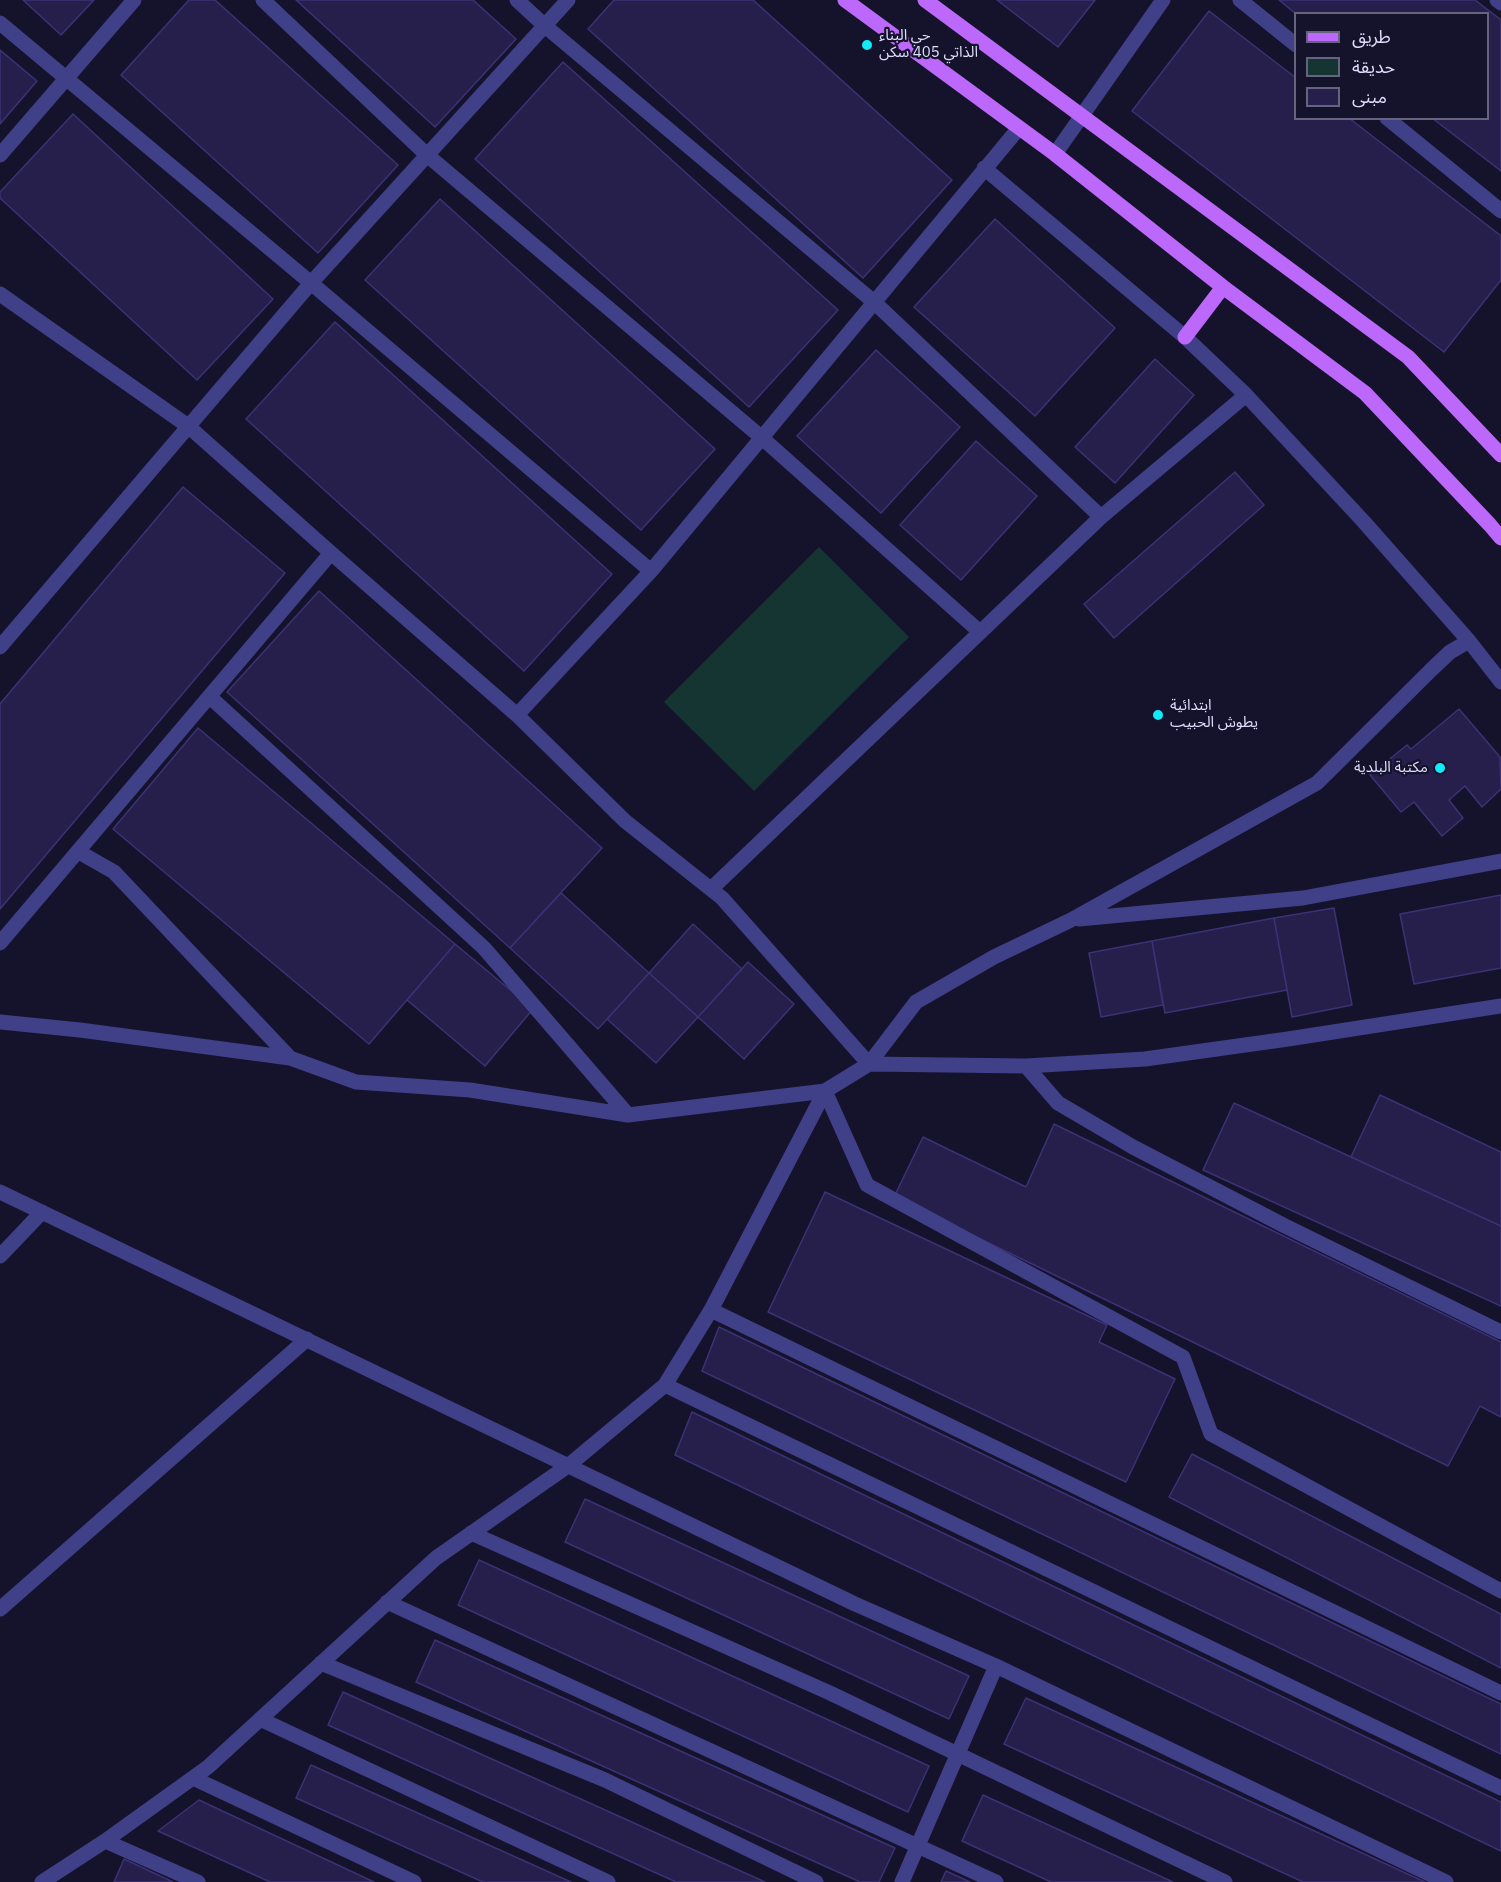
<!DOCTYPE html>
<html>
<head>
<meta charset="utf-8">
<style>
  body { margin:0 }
  #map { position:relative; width:1501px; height:1882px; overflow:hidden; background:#15122b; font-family:"IBM Plex Sans","Noto Sans Arabic",sans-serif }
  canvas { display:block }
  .legend { position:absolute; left:1294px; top:12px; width:195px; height:108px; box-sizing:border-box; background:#15122b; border:2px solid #66637f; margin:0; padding:8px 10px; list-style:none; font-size:18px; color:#dfddfe }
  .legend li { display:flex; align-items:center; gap:12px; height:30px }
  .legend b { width:30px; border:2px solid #66637f }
</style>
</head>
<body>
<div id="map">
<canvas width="1501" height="1882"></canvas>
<ul class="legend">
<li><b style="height:8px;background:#bc68fa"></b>طريق</li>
<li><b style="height:16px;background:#153532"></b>حديقة</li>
<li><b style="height:16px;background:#261f4b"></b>مبنى</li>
</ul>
</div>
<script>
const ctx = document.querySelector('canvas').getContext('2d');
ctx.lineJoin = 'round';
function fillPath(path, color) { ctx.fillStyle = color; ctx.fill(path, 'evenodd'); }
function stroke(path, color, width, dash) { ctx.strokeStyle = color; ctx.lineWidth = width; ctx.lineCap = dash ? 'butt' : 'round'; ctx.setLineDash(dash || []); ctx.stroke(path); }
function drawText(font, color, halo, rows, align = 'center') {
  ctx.font = font + ' "IBM Plex Sans","Noto Sans Arabic",sans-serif'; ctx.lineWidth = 4.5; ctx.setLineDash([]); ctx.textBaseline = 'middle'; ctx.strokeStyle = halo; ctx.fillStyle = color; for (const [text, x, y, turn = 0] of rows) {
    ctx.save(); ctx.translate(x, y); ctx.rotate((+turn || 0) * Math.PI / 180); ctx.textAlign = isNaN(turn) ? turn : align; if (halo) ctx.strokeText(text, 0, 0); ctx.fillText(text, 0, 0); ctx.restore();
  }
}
fillPath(new Path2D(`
  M819,547L909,637L754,791L664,702Z`), '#153532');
const building = new Path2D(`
  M23,0H94L61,35Z
  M189,0H215L398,165L318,253L121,75Z
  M296,0H473L516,39L435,127Z
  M614,0H753L952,180L863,278L588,29Z
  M997,0H1095L1058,47Z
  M1279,0H1475L1501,20V171L1432,118H1488V14H1296Z
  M1209,11L1296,78V118H1349L1501,236V280L1444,352L1132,111Z
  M0,50L37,81L0,124Z
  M563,62L838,310L749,407L475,159Z
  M73,114L273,299L197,380L0,198V192Z
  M440,199L715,449L641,530L365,280Z
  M995,219L1115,328L1035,416L914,307Z
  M335,322L612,574L524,671L246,419Z
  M876,350L960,427L881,513L797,436Z
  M1155,359L1194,395L1115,483L1075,447Z
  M976,441L1037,496L961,580L900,525Z
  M1235,472L1264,505L1114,638L1084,604Z
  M183,487L285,573L0,909V704Z
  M319,591L602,848L510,948L227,692Z
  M1459,709L1500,757L1501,789L1482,807L1465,786L1449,800L1463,818L1442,836L1414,802L1401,812L1370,775L1407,745L1411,749Z
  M198,728L455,944L369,1044L113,829Z
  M561,893L649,973L598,1029L510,948Z
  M1501,895V968L1414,984L1400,914Z
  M1334,908L1352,1005L1292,1017L1274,918Z
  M1274,918L1287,990L1165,1013L1152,941Z
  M693,924L742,969L698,1017L649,973Z
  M1152,941L1163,1005L1101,1017L1089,953Z
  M455,944L533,1009L485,1066L407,1000Z
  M748,962L794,1004L744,1059L698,1017Z
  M649,973L698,1017L656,1063L607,1019Z
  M1380,1095L1501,1152V1226L1351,1157Z
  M1234,1103L1501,1226V1306L1203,1170Z
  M1054,1124L1501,1342V1417L1480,1406L1448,1466L894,1197L923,1137L1026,1187Z
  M825,1192L1107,1325L1099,1342L1175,1379L1126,1482L768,1312Z
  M719,1327L1501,1704V1754L702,1371Z
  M692,1412L1501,1802V1851L675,1455Z
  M1192,1454L1501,1614V1668L1169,1497Z
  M585,1499L969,1676L949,1719L565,1542Z
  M479,1560L929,1766L908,1812L458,1605Z
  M435,1640L895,1848L879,1882H860L416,1682Z
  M343,1692L765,1882H676L328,1725Z
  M1026,1698L1425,1882H1303L1004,1744Z
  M311,1765L571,1882H483L296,1798Z
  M983,1795L1173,1882H1051L962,1841Z
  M199,1800L374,1882H270L158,1831Z
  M124,1859L173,1882H114Z
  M946,1871L970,1882H941Z`);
fillPath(building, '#261f4b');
stroke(building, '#3c3276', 1.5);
stroke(new Path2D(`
  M263,0L427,155L761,437L980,632
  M517,0L545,26L874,302L1101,517
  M1240,0L1296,45
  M1497,0L1501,3
  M0,23L311,283L651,571
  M1387,118L1501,211
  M1055,154L1163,0
  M0,155L134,0
  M984,168L1185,337L1246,395L1364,522L1469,641L1501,682
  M0,294L188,426L331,553L517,715L651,571L1019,128
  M0,647L311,283L568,0
  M210,697L484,948L628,1115
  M517,715L625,821L722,898L869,1064L916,1002L994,957L1071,920L1317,783L1431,670L1450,652L1469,641
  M79,852L114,872L290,1058
  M711,889L1101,517L1246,395
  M1079,919L1303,898L1501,861
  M0,943L331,553
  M0,1022L80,1030L290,1058L356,1082L470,1090L628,1115L825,1091L869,1064L1026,1066L1145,1059L1288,1039L1501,1006
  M1026,1066L1058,1103L1133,1147L1285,1226L1501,1332
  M0,1192L855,1604L996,1666L1446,1882
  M0,1256L42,1212
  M711,1310L1501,1693
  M665,1385L1501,1788
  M471,1533L830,1693L1225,1882
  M387,1602L996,1882
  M0,1609L307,1339
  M321,1663L605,1780L816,1882
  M260,1719L608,1882
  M193,1778L414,1882
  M105,1841L198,1882
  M42,1882L105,1841L208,1767L436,1558L569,1465L665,1385L711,1310L825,1091L867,1185L1183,1357L1211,1434L1501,1591
  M902,1882L996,1666`), '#3f4088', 15);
stroke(new Path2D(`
  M845,0L1055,154L1223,287L1365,393L1490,525L1501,538
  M925,0L1408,357L1501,455
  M1185,337L1223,287`), '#bc68fa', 15);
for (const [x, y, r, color] of [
  [867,45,6,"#10ebf7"],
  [1158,715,6,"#10ebf7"],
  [1440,768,6,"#10ebf7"]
]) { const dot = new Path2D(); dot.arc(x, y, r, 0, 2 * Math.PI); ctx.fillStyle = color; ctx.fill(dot); stroke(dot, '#15122b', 2); }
drawText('15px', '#dfddfe', '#15122b', [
  ["حي البناء",879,36],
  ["الذاتي 405 سكن",879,53],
  ["ابتدائية",1170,706],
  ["يطوش الحبيب",1170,723],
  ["مكتبة البلدية",1428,768,"right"]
], 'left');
</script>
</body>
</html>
